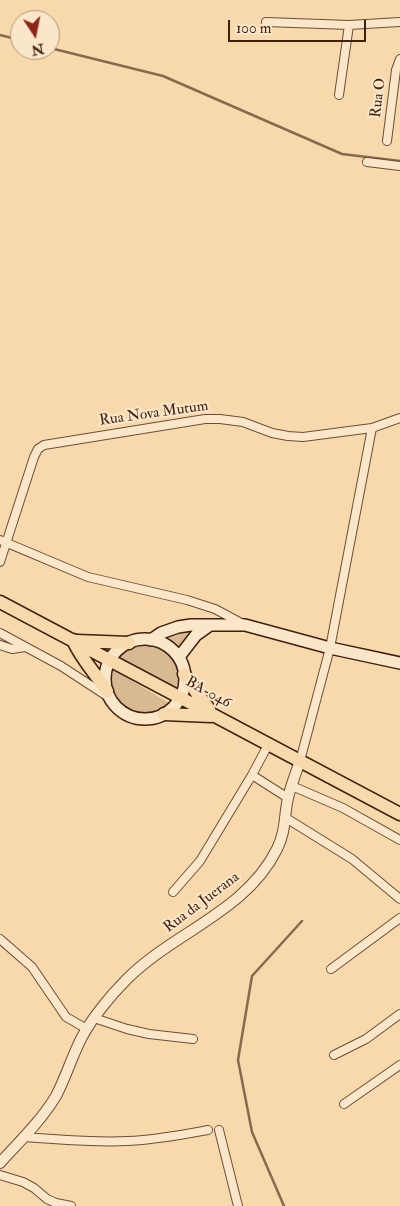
<!DOCTYPE html>
<html>
<head>
<meta charset="utf-8">
<style>
  body { margin:0 }
  #map { position:relative; width:400px; height:1206px; overflow:hidden; background:#f8d9ab; font-family:"IM FELL Double Pica",serif }
  canvas { display:block }
  .north { position:absolute; left:10px; top:10px; width:50px; height:50px; box-sizing:border-box; background:#fae6c8; border:1px solid #af967f; border-radius:50%; rotate:169deg; font-size:14px; font-weight:700; line-height:20px; text-align:center; color:#3e1f12 }
  .north::after { content:''; display:block; margin:auto; width:18px; height:22px; background:#8f2418; clip-path:polygon(50% 0,100% 100%,50% 72%,0 100%) }
  .scale { position:absolute; left:228px; top:20px; width:138px; height:22px; box-sizing:border-box; border:2px solid #3e1f12; border-top:0; padding-left:6px; font-size:15px; line-height:18px; white-space:nowrap; color:#3e1f12; -webkit-text-stroke:4px #fae6c8; paint-order:stroke }
</style>
</head>
<body>
<div id="map">
<canvas width="400" height="1206"></canvas>
<div class="north">N</div>
<div class="scale">100 m</div>
</div>
<script>
const ctx = document.querySelector('canvas').getContext('2d');
ctx.lineJoin = 'round';
function fillPath(path, color) { ctx.fillStyle = color; ctx.fill(path, 'evenodd'); }
function stroke(path, color, width, dash) { ctx.strokeStyle = color; ctx.lineWidth = width; ctx.lineCap = dash ? 'butt' : 'round'; ctx.setLineDash(dash || []); ctx.stroke(path); }
function drawText(font, color, halo, rows, align = 'center') {
  ctx.font = font + ' "IM FELL Double Pica",serif'; ctx.lineWidth = 4; ctx.setLineDash([]); ctx.textBaseline = 'middle'; ctx.strokeStyle = halo; ctx.fillStyle = color; for (const [text, x, y, turn = 0] of rows) {
    ctx.save(); ctx.translate(x, y); ctx.rotate((+turn || 0) * Math.PI / 180); ctx.textAlign = isNaN(turn) ? turn : align; if (halo) ctx.strokeText(text, 0, 0); ctx.fillText(text, 0, 0); ctx.restore();
  }
}
fillPath(new Path2D(`
  M193,630L185,638L179,649L165,639Z
  M144,644C167,646 183,665 177,688L117,658L131,647Z
  M112,669L169,703C142,726 103,705 112,669Z`), '#d8b991');
stroke(new Path2D(`
  M0,35L20,40
  M50,48L163,76L342,154L400,161
  M284,1206L252,1132L238,1060L252,976L302,921`), '#88694f', 2.5);
const minor = new Path2D(`
  M266,22L349,25L400,22
  M339,95L349,25
  M387,141L396,70L400,59
  M367,162L400,166
  M0,540L88,577L187,600L215,609L243,624
  M0,562L34,457L38,449L44,445L205,419H220L243,422L272,433L288,436L303,437L372,428L400,418
  M0,633L61,666L110,698
  M0,645L12,649L25,647
  M268,745L252,775L288,798
  M300,761L330,648L372,428
  M292,786L343,808L400,840
  M286,818L352,859L400,899
  M173,892L200,861L252,775
  M0,939L32,967L66,1017L87,1029
  M331,969L400,918
  M94,1018L127,1029L149,1034L193,1039
  M334,1055L366,1039L400,1014
  M344,1104L400,1065
  M219,1130L238,1206
  M23,1137C58,1139 93,1143 128,1141C155,1140 181,1135 208,1130
  M0,1175L23,1182L34,1188L47,1199L56,1203L71,1206`);
const tertiary = new Path2D(`
  M0,1163C19,1142 41,1121 56,1096C66,1077 72,1056 82,1037C92,1018 111,995 126,980C173,932 246,912 277,849C286,831 284,816 288,798C291,785 296,773 300,761`);
const secondary = new Path2D(`
  M105 679a40 40 0 1 1 80 0a40 40 0 1 1-80 0Z
  M151,640L161,633L178,627L191,625H245L330,648L400,663
  M179,657L196,635L210,625`);
const primary = new Path2D(`
  M0,602L400,814
  M73,640C81,659 96,674 107,691
  M77,641L129,643
  M184,674L199,696L209,709
  M164,714L211,716`);
stroke(minor, '#6c4e38', 10);
stroke(tertiary, '#6c4e38', 12);
stroke(secondary, '#3e1f12', 14);
stroke(primary, '#3e1f12', 15);
stroke(minor, '#fae6c8', 8);
stroke(tertiary, '#fae6c8', 10);
stroke(secondary, '#fae6c8', 11);
stroke(primary, '#f8d9ab', 12);
drawText('15px', '#3e1f12', '#fae6c8', [
  ["Rua O",379,98,-83],
  ["Rua Nova Mutum",154,414,-8],
  ["BA-046",208,693,29],
  ["Rua da Juerana",202,903,-37]
]);
</script>
</body>
</html>
